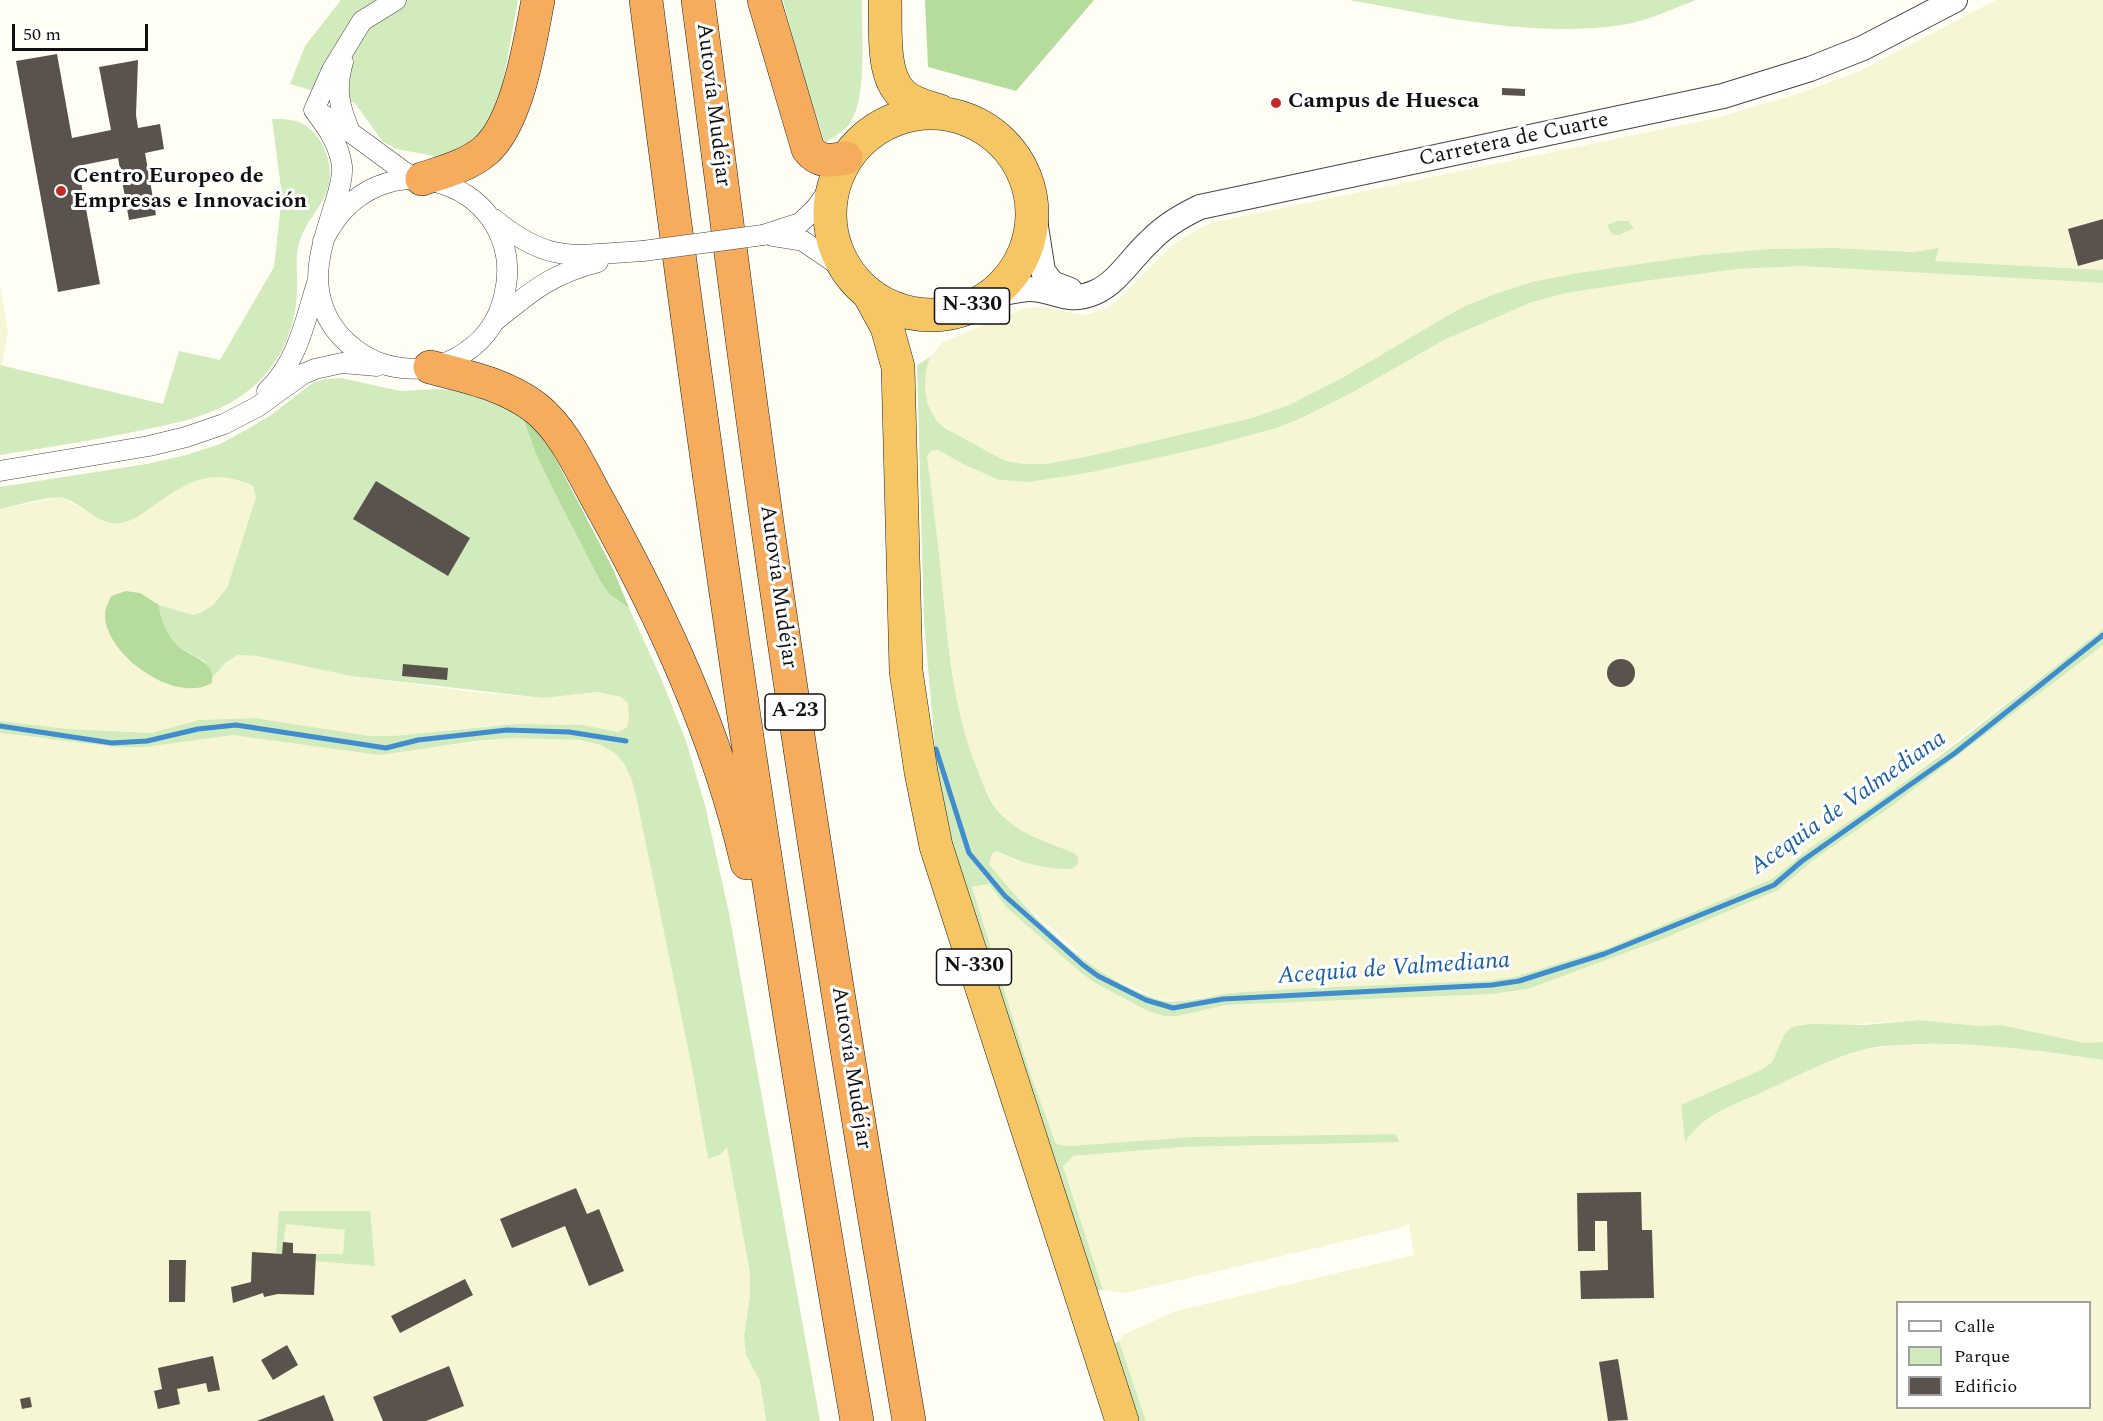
<!DOCTYPE html>
<html>
<head>
<meta charset="utf-8">
<style>
  body { margin:0 }
  #map { position:relative; width:2103px; height:1421px; overflow:hidden; background:#fffef5; font-family:Spectral,serif }
  canvas { display:block }
  .legend { position:absolute; left:1896px; top:1301px; width:195px; height:108px; box-sizing:border-box; background:#fff; border:2px solid #a0a0a0; margin:0; padding:8px 10px; list-style:none; font-size:18px; color:#111 }
  .legend li { display:flex; align-items:center; gap:12px; height:30px }
  .legend b { width:30px; border:2px solid #a0a0a0 }
  .scale { position:absolute; left:12px; top:24px; width:136px; height:27px; box-sizing:border-box; border:3px solid #111; border-top:0; padding-left:8px; font-size:18px; line-height:21px; white-space:nowrap; color:#111; -webkit-text-stroke:4px #fff; paint-order:stroke }
</style>
</head>
<body>
<div id="map">
<canvas width="2103" height="1421"></canvas>
<ul class="legend">
<li><b style="height:8px;background:#fff"></b>Calle</li>
<li><b style="height:16px;background:#d2ebbd"></b>Parque</li>
<li><b style="height:16px;background:#5a534d"></b>Edificio</li>
</ul>
<div class="scale">50 m</div>
</div>
<script>
const ctx = document.querySelector('canvas').getContext('2d');
ctx.lineJoin = 'round';
function fillPath(path, color) { ctx.fillStyle = color; ctx.fill(path, 'evenodd'); }
function stroke(path, color, width, dash) { ctx.strokeStyle = color; ctx.lineWidth = width; ctx.lineCap = dash ? 'butt' : 'round'; ctx.setLineDash(dash || []); ctx.stroke(path); }
function drawText(font, color, halo, rows, align = 'center') {
  ctx.font = font + ' Spectral,serif'; ctx.lineWidth = 6; ctx.setLineDash([]); ctx.textBaseline = 'middle'; ctx.strokeStyle = halo; ctx.fillStyle = color; for (const [text, x, y, turn = 0] of rows) {
    ctx.save(); ctx.translate(x, y); ctx.rotate((+turn || 0) * Math.PI / 180); ctx.textAlign = isNaN(turn) ? turn : align; if (halo) ctx.strokeText(text, 0, 0); ctx.fillText(text, 0, 0); ctx.restore();
  }
}
fillPath(new Path2D(`
  M1996,0H2103V270L1934,261L1939,248L1913,252L1833,248L1769,249L1701,255L1578,273L1342,378L1289,405L1252,418L1085,457L1045,464H1025L1005,461L988,453L945,427L936,420L928,405L925,388L926,371L930,357L943,342L1025,308L1041,307L1084,315L1103,310L1117,301L1174,244L1191,233L1211,223L1716,118L1803,92L1858,72Z
  M1801,266L2103,283V629L1870,807L1810,848L1772,879L1758,887L1608,948L1514,977L1487,981L1239,992L1180,1001L1158,999L1112,978L1090,963L1014,895L989,864L992,854L997,851L1017,861L1074,853L1030,835L1010,823L997,809L983,786L969,750L959,716L949,651L927,456L931,451L938,450L965,465L999,480L1030,482L1092,472L1253,435L1277,428L1353,392L1444,340L1532,302L1566,293L1651,280L1738,269Z
  M0,285L8,331L2,365H0Z
  M214,476H225L241,480L254,486L256,497L227,588L213,605L202,612L193,615L159,605L140,593L126,591L105,613L108,631L127,657L153,678L212,683L213,677L225,663L238,655L257,656L351,676L474,692L543,698L597,692L621,697L628,703L630,711L629,720L626,728L618,732L583,725L486,726L392,736H370L255,718L199,720L151,733L69,729L0,721V509L61,497L110,523H121L190,483Z
  M2103,645V1042L2085,1043L2001,1025L1980,1026L1919,1020L1845,1025L1784,1035L1772,1062L1763,1069L1681,1105L1685,1141L1693,1129L1710,1116L1823,1063L1867,1049L1901,1045L1945,1043L1996,1045L2103,1060V1421H1146L1119,1341L1123,1335L1176,1311L1414,1255L1409,1223L1404,1227L1125,1293L1103,1290L1063,1166L1068,1159L1073,1156L1182,1147L1285,1145L1397,1134L1193,1137L1069,1146L1056,1144L1032,1079L972,887L989,884L1006,907L1080,972L1095,983L1148,1011L1164,1016H1178L1226,1005L1492,994L1528,989L1660,940L1778,890L1816,858L1889,808ZM1898,1302H2090V1408H1898Z
  M0,733L44,739L233,735L432,747L515,738H545L580,740L601,745L616,754L625,765L632,781L637,801L693,1073L708,1159L720,1155L727,1146L750,1273V1295L744,1336L746,1355L760,1381L766,1421H0Z`), '#f6f5d4');
fillPath(new Path2D(`
  M341,0H518L502,88L493,119L479,137L457,152L434,156L397,149L383,142L355,103L290,84L305,46Z
  M783,0H862C861,33 868,96 850,123C845,131 833,137 825,143L804,79Z
  M1349,0H1696C1672,9 1647,21 1622,25C1531,38 1438,16 1349,0Z
  M272,119C282,119 294,119 303,124C324,135 336,169 327,191C319,212 304,222 298,247C295,261 298,274 297,288C297,330 277,372 241,396C213,416 176,423 143,430C96,440 48,447 0,455V365L163,404L179,351L220,360L274,267L282,196Z
  M1617,221H1628L1634,228L1619,235L1612,234L1607,225Z
  M1833,248L1913,252L1939,248L1935,261L2103,270V283L1801,266L1738,269L1651,280L1566,293L1532,302L1444,340L1353,392L1301,418L1277,428L1206,447L1092,472L1030,482L999,480L965,465L938,450L931,451L927,456C932,495 937,535 941,574C948,641 952,709 978,771C983,785 989,801 999,812C1018,834 1048,842 1074,853L1078,857C1079,863 1077,866 1072,869C1044,869 1021,863 997,851L992,854L989,864C1031,917 1090,977 1157,999C1180,1007 1217,993 1242,992C1324,987 1406,984 1487,981L1514,977L1608,948L1772,879L1810,848L1870,807L1953,746L2103,629V645L1889,808L1816,858L1778,890L1660,940L1528,989L1492,994L1226,1005L1178,1016H1164L1148,1011L1095,983L1080,972L1006,907L989,884L972,887L1032,1079L1056,1144L1069,1146L1193,1137L1396,1134L1399,1142L1182,1147L1073,1156L1063,1166L1103,1290L1094,1291L961,880L937,771L924,621L917,365L930,357L926,371L925,388L928,405L936,420L945,428L1005,461L1025,464H1045L1085,457L1252,418L1289,405L1342,378L1461,308L1495,294L1532,282L1578,273L1701,255L1769,249Z
  M341,378L400,391L441,389L463,391L484,396L521,415L536,454L555,493L599,579L609,594L629,608L661,678L686,741L705,805L729,913L820,1421H766L760,1381L746,1355L744,1336L750,1295V1273L727,1147L720,1155L708,1159L693,1073L637,801L632,781L625,765L616,754L601,745L580,740L515,738L476,741L379,755L233,735L145,747H117L0,733V721L69,729L151,733L199,720L255,718L370,736H392L515,724L583,725L618,732L626,728L629,720L628,703L621,697L597,692L543,698L351,676L257,656L238,655L225,663L213,677L204,661L177,646L168,634L162,622L159,605L193,615L202,612L213,605L227,588L256,497L253,486C213,466 187,482 153,506C143,513 133,521 121,523C99,527 83,503 63,498C53,495 13,506 0,509V487L147,464L186,455L220,444L246,430L271,415L314,382L326,379Z
  M1919,1020L1980,1026L2001,1025L2085,1043L2103,1042V1060C2042,1051 1982,1042 1921,1044C1903,1045 1883,1045 1866,1049C1828,1059 1795,1077 1760,1093C1732,1106 1702,1115 1685,1142L1681,1105L1763,1069L1772,1062L1784,1035L1792,1027L1810,1024L1866,1025Z
  M279,1211H370L375,1266L315,1261L316,1254H343L345,1230L286,1224L282,1254L276,1253Z
  M1119,1341L1146,1421H1134L1110,1347Z`), '#d2ebbd');
fillPath(new Path2D(`
  M925,0H1094L1016,91L928,67Z
  M523,419L537,430L550,448L613,569L629,608L609,594L599,579L555,493L536,454Z
  M126,591L140,593L159,605C161,620 165,632 176,644C188,657 217,660 212,683C175,705 104,654 105,614C105,608 109,602 111,596Z`), '#b5dc9c');
stroke(new Path2D(`
  M0,726L112,743L147,741L198,729L236,725L386,748L418,740L507,730L569,732L626,741
  M936,749L969,853L1005,896L1083,965L1098,976L1146,1000L1173,1008L1223,999L1492,985L1519,981L1604,954L1774,885L1802,861L1955,753L2103,635`), '#3f8ccf', 5);
fillPath(new Path2D(`
  M57,54L72,138L111,130L99,67L138,60L136,115L138,128L160,124L164,149L145,153L156,215L129,220L118,158L78,166L100,284L58,292L16,61Z
  M1502,88L1525,89V96L1502,95Z
  M2103,219V259L2078,266L2068,229Z
  M376,481L470,538L448,576L353,519Z
  M1607 673a14 14 0 1 1 28 0a14 14 0 1 1-28 0Z
  M403,664L448,668L447,680L402,676Z
  M576,1188L587,1214L599,1209L624,1271L589,1286L565,1226L512,1248L500,1219Z
  M1641,1192L1642,1230H1652L1654,1298L1581,1299L1580,1271L1608,1270L1607,1221H1595V1251H1578L1577,1193Z
  M283,1242L293,1243V1253L316,1254L314,1295L278,1294L264,1297L263,1293L233,1303L231,1287L251,1282L252,1252L282,1254Z
  M169,1260H186L185,1302H169Z
  M465,1279L473,1295L400,1333L391,1316Z
  M287,1345L298,1365L273,1380L261,1360Z
  M213,1356L220,1390L208,1392L206,1383L177,1389L180,1404L158,1409L154,1391L162,1389L158,1368Z
  M1618,1359L1628,1420L1608,1421L1599,1362Z
  M449,1366L464,1406L426,1421H383L373,1397Z
  M324,1395L334,1421H257Z
  M30,1397L32,1407L22,1409L20,1399Z`), '#5a534d');
const minor = new Path2D(`
  M343,62C335,90 339,105 350,132
  M314,110C327,127 339,144 342,166C343,180 338,193 334,206C321,249 306,287 334,328C346,344 362,356 380,363C409,373 442,370 467,351C486,338 499,318 504,296C531,186 378,127 323,241
  M314,110L332,70L362,21L396,0
  M322,114L339,124L414,179
  M494,219C550,265 575,255 643,251
  M763,235L800,223L815,209L836,180
  M772,236L803,241L847,271
  M495,321C532,291 551,274 598,262
  M267,391C297,363 305,321 317,283
  M0,471L149,446L186,437L224,424L257,407L303,374L315,369L342,363L377,366`);
const tertiary = new Path2D(`
  M1032,201L1043,271L1052,283L1070,290
  M987,298C1000,294 1014,290 1028,289C1055,288 1064,306 1096,292C1118,282 1132,257 1150,241C1164,226 1181,216 1200,207L1723,96L1810,69L1863,48L1955,0`);
const trunk = new Path2D(`
  M885,0C886,27 881,75 902,94C912,104 927,107 940,111
  M830 214a101 101 0 1 1 202 0a101 101 0 1 1-202 0Z
  M869,294L887,327L898,367L906,671L921,772L936,846L1122,1421`);
const motorway = new Path2D(`
  M646,0C706,475 775,949 857,1421
  M698,0C723,189 746,377 773,565C814,851 860,1136 909,1421
  M764,0L808,149C819,163 830,161 846,158
  M422,179C443,172 467,166 485,151C518,123 530,42 538,0
  M430,367C467,377 505,384 536,408C565,431 581,470 599,502C662,615 718,736 747,863`);
stroke(minor, '#444', 21);
stroke(tertiary, '#444', 26);
stroke(trunk, '#222', 34);
stroke(motorway, '#222', 34);
stroke(minor, '#fff', 20);
stroke(tertiary, '#fff', 24);
stroke(trunk, '#f7c664', 33);
stroke(motorway, '#f5ac5d', 33);
const minorBridge = new Path2D(`
  M643,251L763,235`);
stroke(minorBridge, '#444', 21, []);
stroke(minorBridge, '#fff', 20);
for (const [x, y, r, color] of [
  [1276,103,6,"#c42926"],
  [61,191,6,"#c42926"]
]) { const dot = new Path2D(); dot.arc(x, y, r, 0, 2 * Math.PI); ctx.fillStyle = color; ctx.fill(dot); stroke(dot, '#fff', 2); }
for (const [x, y, w] of [
  [972,306,75],
  [795,712,60],
  [974,967,75]
]) { const box = new Path2D(); box.roundRect(x - w / 2, y - 18, w, 36, 4.5); ctx.fillStyle = '#fff'; ctx.fill(box); stroke(box, '#111', 1.5); }
drawText('bold 21px', '#111', null, [
  ["N-330",972,306],
  ["A-23",795,712],
  ["N-330",974,967]
]);
drawText('bold 22px', '#111', '#fff', [
  ["Campus de Huesca",1288,103],
  ["Centro Europeo de",73,178],
  ["Empresas e Innovación",73,203]
], 'left');
drawText('22px', '#111', '#fff', [
  ["Autovía Mudéjar",712,105,83],
  ["Carretera de Cuarte",1514,141,-12],
  ["Autovía Mudéjar",777,587,82],
  ["Autovía Mudéjar",850,1068,81]
]);
drawText('italic 24px', '#175ea6', '#fff', [
  ["Acequia de Valmediana",1849,804,-35],
  ["Acequia de Valmediana",1394,970,-4]
]);
</script>
</body>
</html>
